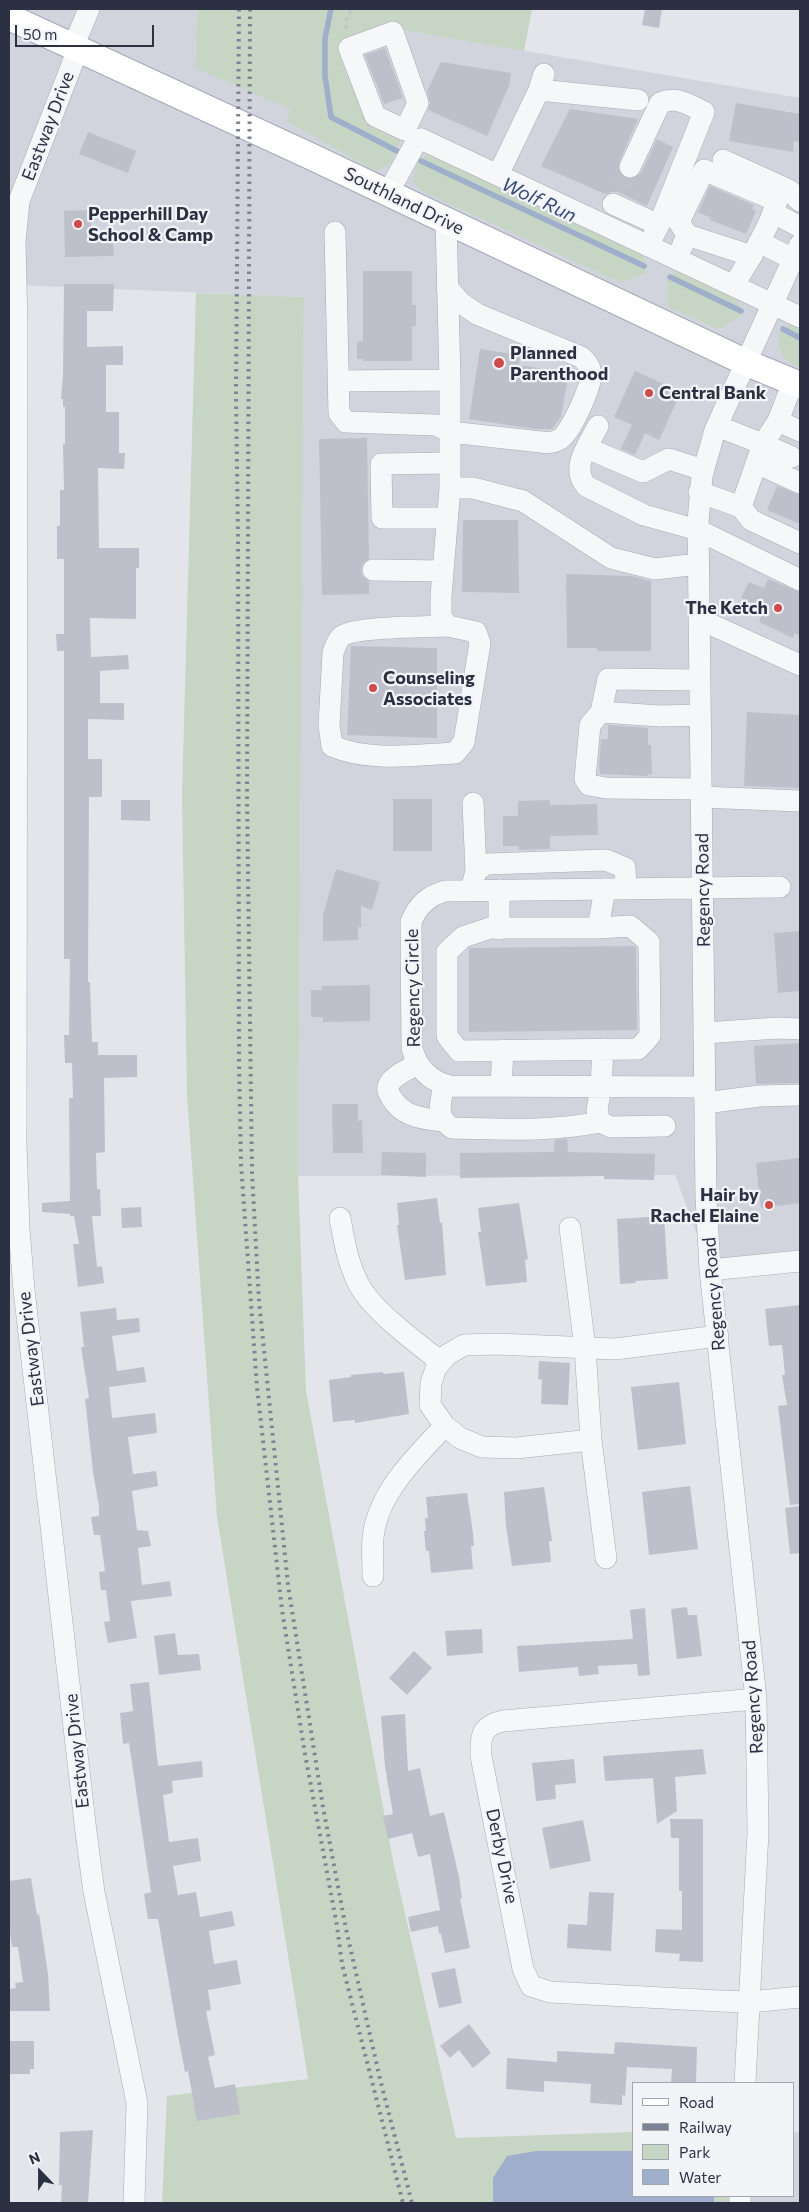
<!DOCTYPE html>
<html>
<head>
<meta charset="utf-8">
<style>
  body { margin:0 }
  #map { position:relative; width:809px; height:2212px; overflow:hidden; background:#e3e5eb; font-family:Commissioner,sans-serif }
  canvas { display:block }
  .frame { position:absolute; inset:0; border:10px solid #2b3043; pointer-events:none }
  .legend { position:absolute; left:632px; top:2082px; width:162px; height:115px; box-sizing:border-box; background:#f3f4f8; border:1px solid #a3a6b0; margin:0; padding:6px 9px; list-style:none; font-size:15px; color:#2b3043 }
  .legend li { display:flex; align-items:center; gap:10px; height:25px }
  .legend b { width:25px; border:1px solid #a3a6b0 }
  .north { position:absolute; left:15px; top:2147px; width:50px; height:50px; -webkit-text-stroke:4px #f3f4f8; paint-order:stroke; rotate:338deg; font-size:14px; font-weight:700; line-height:20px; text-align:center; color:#2b3043 }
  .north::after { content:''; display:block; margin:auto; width:18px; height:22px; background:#2b3043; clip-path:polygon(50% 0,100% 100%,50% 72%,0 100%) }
  .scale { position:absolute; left:15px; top:25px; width:139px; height:22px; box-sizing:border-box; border:2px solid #2b3043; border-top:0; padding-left:6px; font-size:15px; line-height:18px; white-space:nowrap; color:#2b3043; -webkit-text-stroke:4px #f3f4f8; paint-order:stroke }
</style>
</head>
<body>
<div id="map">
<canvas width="809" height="2212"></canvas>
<div class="frame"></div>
<ul class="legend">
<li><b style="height:6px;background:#fff"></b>Road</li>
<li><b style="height:6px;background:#7d8295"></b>Railway</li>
<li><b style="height:14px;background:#c6d5c4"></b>Park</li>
<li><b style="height:14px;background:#9faeca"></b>Water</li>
</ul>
<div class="north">N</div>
<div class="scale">50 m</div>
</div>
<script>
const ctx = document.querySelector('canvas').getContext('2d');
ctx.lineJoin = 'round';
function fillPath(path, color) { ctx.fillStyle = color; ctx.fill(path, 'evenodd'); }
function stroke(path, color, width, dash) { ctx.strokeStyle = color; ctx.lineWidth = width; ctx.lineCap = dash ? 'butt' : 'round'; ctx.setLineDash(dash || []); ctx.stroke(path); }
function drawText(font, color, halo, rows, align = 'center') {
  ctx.font = font + ' Commissioner,sans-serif'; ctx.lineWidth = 4.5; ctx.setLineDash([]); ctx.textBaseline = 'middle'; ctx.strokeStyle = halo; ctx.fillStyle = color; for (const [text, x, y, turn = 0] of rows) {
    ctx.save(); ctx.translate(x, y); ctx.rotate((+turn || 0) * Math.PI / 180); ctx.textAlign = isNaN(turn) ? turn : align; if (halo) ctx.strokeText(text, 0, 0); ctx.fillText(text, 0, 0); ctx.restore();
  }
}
fillPath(new Path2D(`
  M9,9H197L195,68L380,26L800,98V1261L710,1270L675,1175L298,1176L304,297L16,285L19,201L9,198Z
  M793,2132L800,2133V2203H740V2196H793Z`), '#d1d4dd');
fillPath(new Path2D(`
  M197,9H532L524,51L380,26L342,45L344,71L369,119L401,139L392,162L376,171L286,121L291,109L195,68Z
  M429,152L644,253L645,273L622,283L422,191L413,182L416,166Z
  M678,270L737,295L741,311L740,316L719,329L668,307L667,280Z
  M196,293L304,297L298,1176L306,1391L393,1861L456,2138L633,2132V2196H740V2203H162L167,2096L308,2079L217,1517L187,1095L182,795Z
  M792,322L800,326V368C781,359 778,352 779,332Z`), '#c6d5c4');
fillPath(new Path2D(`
  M536,2151H633V2196H714V2203H493V2178L507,2156Z`), '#9faeca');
stroke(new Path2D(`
  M331,9L325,38V76L331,117L397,151
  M421,161L644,266
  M670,277L741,311
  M783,329L800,338`), '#9faeca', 5.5);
fillPath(new Path2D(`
  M645,9H662L659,28L642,25Z
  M385,48L403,98L384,104L365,55Z
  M441,62L511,73L509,86L487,136L428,110L430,103L427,91Z
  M736,103L800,114V142L794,141L793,152L729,141Z
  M570,109L638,119L619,162L620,174L625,178L632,179L641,173L657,139L673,147L647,206L618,192H611L605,194L541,166Z
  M88,132L136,151L128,173L79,154Z
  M710,186L754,205L752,209L756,211L746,234L710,220L711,218L698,212Z
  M91,210V240L113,241L114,256L65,257L64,211Z
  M363,271H412V305H416V326H412V361H363V359H357V342L363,341Z
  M64,284H114L113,311H87V347L123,346V365H106V412H119V453H125L124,469L98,468L99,548H139V568H136V619L90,618L91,657L128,655L129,669L100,671V703H124V720L88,719V759H102V797H89L88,982H90L92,1042H98V1055H137V1077L104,1078L105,1152L96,1153L97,1189H100L101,1216H92L97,1267L102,1266L104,1283L78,1287L73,1244H79L74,1216H70V1214L42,1212V1203L70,1201L69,1098H73L72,1063H65L64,1035H69L70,959H64V651H57L56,634H64V559H57V526H60V490H64L63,444H65V407H63V399H61L63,376Z
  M480,349L520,355L519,365L554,371L552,381L567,383L561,417L552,429H534L469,419Z
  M635,371L681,392L659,440L645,433L635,455L621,449L632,425L614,417Z
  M367,438L369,559L363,563L361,570L362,576L369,582V594L322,595L319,439Z
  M777,486L800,495V524L767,510Z
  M463,520H518L519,593L462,592Z
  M566,574L632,576L651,581V651H597V648H567Z
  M768,579L800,592V636L795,633L793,638L759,622L761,616L754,612L757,605L741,598L749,582L764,588Z
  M351,646L437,648V738L347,735Z
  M747,712L800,715V788L744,786Z
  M608,725L648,728V745H651L652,774H648V776L600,774L599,766L601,739H608Z
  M393,799H432V851H393Z
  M121,800H150V821L121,820Z
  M550,800V805L597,804L598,835L550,836V849L519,850V846H503V816H518V801Z
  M336,869L380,882L372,910L361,906V927H358V940L323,941V915Z
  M800,931V991L778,993L774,933Z
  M634,946L636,948L637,1030L469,1032V948Z
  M370,985V1021L323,1022V1017H311V990H322V986Z
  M800,1043V1083L756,1084L754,1046Z
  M332,1104H358V1121L362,1120L363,1153H333Z
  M567,1139L568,1152L655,1154L654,1180L604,1179V1176L460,1178V1153L554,1152L555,1140Z
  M382,1152L426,1153V1177L381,1175Z
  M800,1158V1203L761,1208L756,1163Z
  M437,1198L440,1223L442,1222L446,1275L405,1280L397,1225H399L397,1203Z
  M519,1203L528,1259L525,1260L527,1282L486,1286L480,1245L478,1232H481L478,1208Z
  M141,1207L142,1227L122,1228L121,1208Z
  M664,1216L668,1279L635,1281L636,1283L620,1284L617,1219Z
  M800,1305V1504L790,1505L778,1406L787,1405L782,1375H785L782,1345L769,1346L765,1309Z
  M116,1308L117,1320L139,1318L140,1332L112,1336L117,1371L144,1367L146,1382L109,1387L112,1418L155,1413L157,1433L128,1437L133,1474L156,1471L158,1486L132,1491L137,1530L148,1531L151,1546L138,1548L142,1585L170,1581L172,1596L131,1601L137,1638L108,1643L104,1622L110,1621L106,1590H101L99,1572L105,1571L100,1535H94L91,1517L99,1516V1507L93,1472L85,1399L89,1398L81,1347H84L80,1312Z
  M539,1361L570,1363L568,1405L541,1404L542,1380L538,1379Z
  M383,1372V1374L404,1372L409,1414L355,1423V1420L333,1422L329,1380L351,1377V1375Z
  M679,1382L686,1444L638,1450L631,1387Z
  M690,1486L698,1549L649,1555L642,1492Z
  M544,1487L552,1541H549L551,1562L512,1566L506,1526L504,1492Z
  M467,1493L473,1533L474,1546H471L473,1569L431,1573L429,1551H426L424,1531H426L425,1518H428L426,1497Z
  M800,1506V1553L790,1554L785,1508Z
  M687,1607L688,1615H697L702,1656L677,1659L671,1609Z
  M645,1608L650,1675L638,1676L637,1664L598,1666L599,1674L579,1676L578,1667L519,1672L517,1646L633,1639L630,1610Z
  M482,1629L483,1653L447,1656L445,1631Z
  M175,1633L178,1655L199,1654L201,1670L159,1675L154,1636Z
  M414,1651L432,1668L407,1695L389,1678Z
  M149,1682L158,1766L202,1761L203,1777L172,1781L173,1793L163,1795L169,1842L198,1838L201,1861L173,1866L178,1895L196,1892L200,1917L232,1911L235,1926L209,1931L214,1964L237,1960L241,1984L208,1990L211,2010L206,2011L215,2055L208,2057L215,2088L235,2084L240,2114L197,2121L188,2071L185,2072L177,2030L158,1919H148L144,1894L151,1892L129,1743L123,1744L120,1713L133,1711L130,1684Z
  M405,1714L408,1771L420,1768L430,1816L444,1812L459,1877L462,1898L460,1899L470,1948L445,1953L441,1934H439L438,1926L411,1932L408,1917L440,1910L430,1854L418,1857L412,1833L388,1839L383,1816L393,1814L385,1767L381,1716Z
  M703,1749L706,1774L675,1777L677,1811L657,1824L653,1778L605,1781L603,1756Z
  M574,1759L576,1783L555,1785L556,1799L536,1801L532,1763Z
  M670,1819H703V1962L679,1961L680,1954L655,1952L656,1929L682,1930V1891H679V1838H671Z
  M583,1820L591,1861L550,1869L542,1828Z
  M31,1878L37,1915L39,1914L48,1974L50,2011H9V1989L16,1988L15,1983L23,1982L18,1947H12L9,1925V1881Z
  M589,1892L614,1893L611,1951L567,1948L568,1924L587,1925Z
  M455,1968L462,2003L439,2008L431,1973Z
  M469,2024L491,2053L473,2068L459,2050L450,2058L440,2046Z
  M9,2041H34V2069H30V2074H9Z
  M615,2042L697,2047L696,2083H671L672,2069L627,2067L625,2096L622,2095V2105L590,2103L591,2084L544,2081V2092L506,2089L507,2058L557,2062V2051L614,2054Z
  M93,2130L88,2203H61L62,2185H59L60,2132Z`), '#bdc0cb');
stroke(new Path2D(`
  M620,187L630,167`), '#bec1c9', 21, [21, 11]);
const minor = new Path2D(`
  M393,32L418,103L405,130L375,116L349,48Z
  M73,47L89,9
  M78,49L19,201L15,242L17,325L16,1144L19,1229L24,1290L86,1832L94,1892L137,2103L134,2203
  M539,90L638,100
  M723,160L789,190L800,201
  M630,167L660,103C677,96 688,104 704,112L659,225L648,246
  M498,175L539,90L544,74
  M388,193L415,144L421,139L800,317
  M613,204L659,225
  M774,213L800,227
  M446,221L450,380V488L441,596V617L448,626L476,632L480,643L464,742L455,753C415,755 370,762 332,746L329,725L333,653C335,647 337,640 342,636C357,626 427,627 448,626
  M335,232L339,413L346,422L436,425L450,432L541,442C548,443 554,443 560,439C571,432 592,386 591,373C590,365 586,361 581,357L477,314L461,303L447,287
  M687,235L679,222L704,170L777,201C768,231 750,258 734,285
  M759,242L793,259
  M682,247L687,235L752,256
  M338,381L450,380
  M778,421L800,431
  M598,426C589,444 570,467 586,486L644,515L698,530L800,580
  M587,448L643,472L669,459L703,470
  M792,457L763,444L778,421L793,382
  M756,463L800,483
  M450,488H473L523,501L611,558L655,569L698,564
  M699,492L741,507L763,444L717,426
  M741,507L751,520L800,543
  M447,518H382L381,464L450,463
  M373,570L443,571
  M699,619L800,665
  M601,712L608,679L700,680
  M700,715L660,716L601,712L590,725L585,779L589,785L606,788L701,789
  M701,797L800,801
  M473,803L476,871
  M471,890L476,871L487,864L606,860L625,868L626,889
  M499,890V929
  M598,928L630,926L649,942L650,1036L638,1049L459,1051L447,1036V952L463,937L490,928H598L605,889
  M704,1033L778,1028L800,1029
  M603,1049L601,1087L597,1110L600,1122L611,1127L665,1126
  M417,1064C409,1069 394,1075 389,1084C387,1088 388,1092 390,1095C400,1116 422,1119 443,1121
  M444,1085C441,1103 434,1115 452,1128C501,1129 551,1132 600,1122
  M501,1086L503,1050
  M704,1087L450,1086C429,1081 417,1068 412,1048L411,922C418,905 428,896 445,891L780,887
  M705,1103L759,1096L800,1095
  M340,1218C344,1241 348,1264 359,1285C374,1312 417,1343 441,1362
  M570,1228L585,1348L591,1440
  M710,1270L800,1261
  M606,1558L591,1440L516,1448L482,1447L460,1438L445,1426L430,1405L431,1383L436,1368L447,1355L464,1345L497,1344L615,1349L718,1336
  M373,1576C373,1564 372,1550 373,1538C377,1494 416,1456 445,1426
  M756,1699L503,1721C482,1726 480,1735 481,1756L523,1969L531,1986L550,1992L720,2001L750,2002L800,1997
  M745,2083L758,1832L756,1699L710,1270L706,1196L698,522L702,476L715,430L800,244
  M740,2196V2203`);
const major = new Path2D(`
  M9,17L310,156L747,363L800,385`);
stroke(minor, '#a8abb5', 22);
stroke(major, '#a3a8b7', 28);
stroke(new Path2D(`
  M346,29V20L351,9`), '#c1c3ca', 3, [4, 4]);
stroke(minor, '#f6f7f9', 21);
stroke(major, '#fff', 26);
stroke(new Path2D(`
  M239,9L236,395L238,537L239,1061L241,1164L257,1387L282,1610L305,1754L337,1926L342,1964L403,2203
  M250,9L247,795L252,1173L259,1301L288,1585L323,1807L346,1929L380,2079L412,2203`), '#7d8295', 4, [2.5, 5]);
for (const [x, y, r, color] of [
  [78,224,5,"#cd4b4b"],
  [499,363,6,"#cd4b4b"],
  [649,393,5,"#cd4b4b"],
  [778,608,5,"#cd4b4b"],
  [373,688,5,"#cd4b4b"],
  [769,1205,5,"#cd4b4b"]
]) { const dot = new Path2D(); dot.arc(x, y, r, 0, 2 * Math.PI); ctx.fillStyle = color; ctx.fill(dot); stroke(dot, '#f3f4f8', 2); }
drawText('18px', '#2b3043', '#f3f4f8', [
  ["Eastway Drive",48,126,-69],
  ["Southland Drive",404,201,26],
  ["Regency Road",703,890,-91],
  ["Regency Circle",413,988,-91],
  ["Regency Road",714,1294,-95],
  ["Eastway Drive",31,1349,-97],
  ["Regency Road",753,1697,-94],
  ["Eastway Drive",77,1751,-96],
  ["Derby Drive",502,1856,78]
]);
drawText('bold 18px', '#2b3043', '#f3f4f8', [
  ["Pepperhill Day",88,214],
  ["School & Camp",88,235],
  ["Planned",510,353],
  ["Parenthood",510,374],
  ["Central Bank",659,393],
  ["The Ketch",768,608,"right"],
  ["Counseling",383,678],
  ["Associates",383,699],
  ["Hair by",759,1195,"right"],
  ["Rachel Elaine",759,1216,"right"]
], 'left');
drawText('italic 19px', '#354977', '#f3f4f8', [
  ["Wolf Run",539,200,25]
]);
</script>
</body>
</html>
